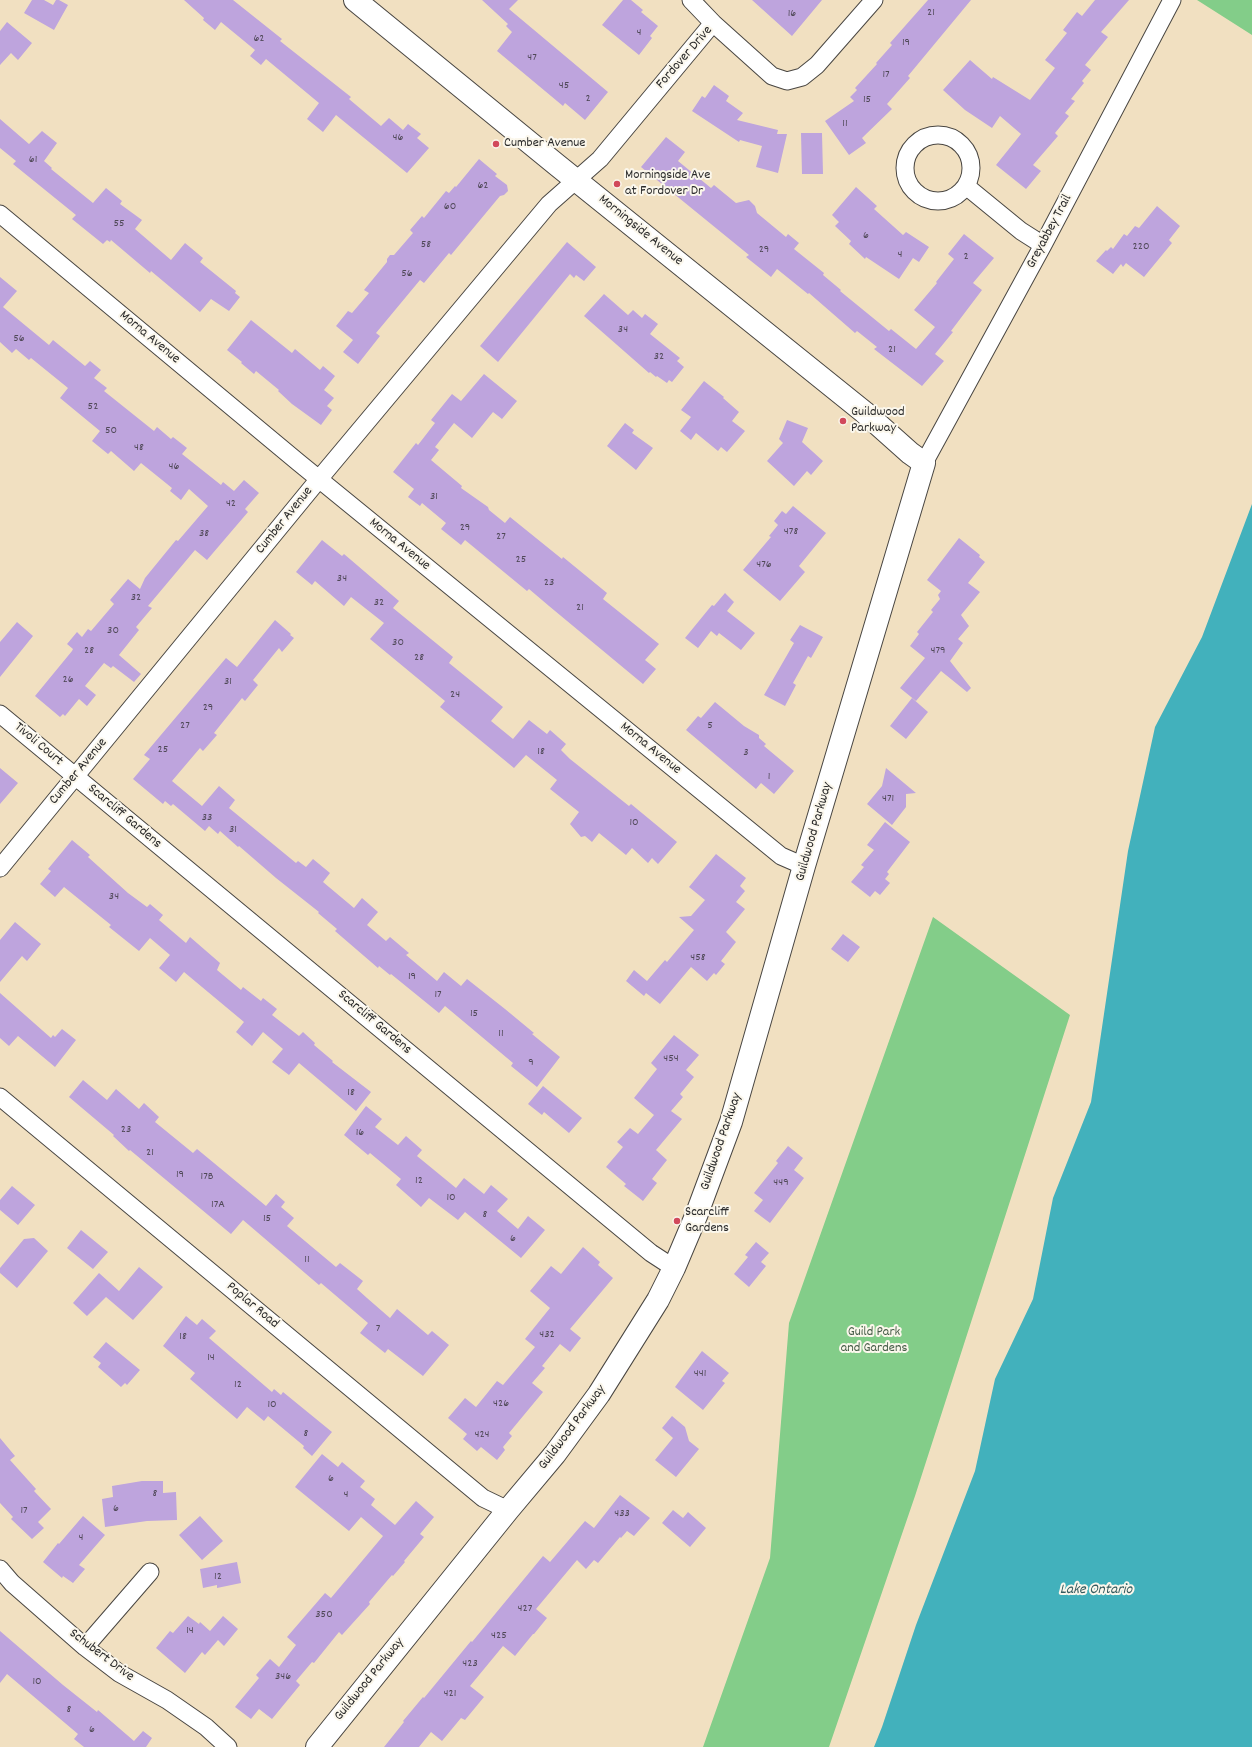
<!DOCTYPE html>
<html>
<head>
<meta charset="utf-8">
<style>
  body { margin:0 }
  canvas { display:block; background:#f1e0c1 }
</style>
</head>
<body>
<canvas width="1252" height="1747"></canvas>
<script>
const ctx = document.querySelector('canvas').getContext('2d');
ctx.lineJoin = 'round';
function fillPath(path, color) { ctx.fillStyle = color; ctx.fill(path, 'evenodd'); }
function stroke(path, color, width, dash) { ctx.strokeStyle = color; ctx.lineWidth = width; ctx.lineCap = dash ? 'butt' : 'round'; ctx.setLineDash(dash || []); ctx.stroke(path); }
function drawText(font, color, halo, rows, align = 'center') {
  ctx.font = font + ' Dekko,sans-serif'; ctx.lineWidth = 4; ctx.setLineDash([]); ctx.textBaseline = 'middle'; ctx.strokeStyle = halo; ctx.fillStyle = color; for (const [text, x, y, turn = 0] of rows) {
    ctx.save(); ctx.translate(x, y); ctx.rotate((+turn || 0) * Math.PI / 180); ctx.textAlign = isNaN(turn) ? turn : align; if (halo) ctx.strokeText(text, 0, 0); ctx.fillText(text, 0, 0); ctx.restore();
  }
}
fillPath(new Path2D(`
  M1197,0H1252V35Z
  M933,917L1070,1015L915,1496L829,1747H703L770,1558L789,1323Z`), '#83cd89');
fillPath(new Path2D(`
  M1252,504V1747H874L882,1727L916,1625L975,1471L995,1379L1033,1299L1053,1198L1091,1102L1128,851L1155,727L1202,637Z`), '#42b1bc');
fillPath(new Path2D(`
  M32,0H44L53,5L56,0H59L68,5L54,30L24,13Z
  M184,0H233L282,39L280,41L351,97L349,99L381,126L389,118L403,130L408,124L421,134L417,138L429,148L407,173L336,115L323,132L307,119L319,103L266,59L261,65L250,56L255,50L221,22L215,30L203,20L204,18Z
  M482,0H518L509,9L608,92L585,120L565,103L563,106L497,51L512,32L506,26L508,24Z
  M623,0H631L643,10L641,12L658,26L650,36L652,38L639,55L602,25Z
  M752,0H822L792,36Z
  M928,0H971L908,76L910,78L887,104L892,109L862,138L866,143L849,155L825,121L854,101L850,97L857,90L855,88L877,64L876,63L892,45L890,43Z
  M1095,0H1129L1101,32L1108,37L1085,65L1091,70L1082,81L1084,83L1071,99L1075,101L1065,113L1069,116L1055,133L1058,136L1033,165L1041,171L1026,189L996,165L1021,134L1000,116L992,128L965,110L943,90L970,60L992,79L993,77L1030,100L1055,68L1045,60L1067,33L1063,30L1077,12L1082,16Z
  M7,22L32,43L18,60L11,53L0,65V31Z
  M714,85L729,96L726,101L743,113L737,120L778,130L777,134H787L778,173L756,167L762,146L740,140L739,142L692,111L702,96L705,98Z
  M0,119L29,144L42,131L57,143L44,161L52,168L51,169L93,203L106,188L122,201L120,204L142,220L135,229L171,260L185,243L203,258L200,262L236,291L235,293L240,297L229,311L211,299L200,312L151,271L150,273L111,240L110,242L107,240L103,244L72,219L76,215L13,164L16,161L0,148Z
  M801,133H822L823,174H802Z
  M666,137L685,152L678,161L711,188L714,185L736,203L749,200L755,206L757,213L786,237L788,234L799,243L794,249L824,273L823,275L841,290L840,291L889,331L891,329L916,349L935,327L914,310L937,283L936,282L954,259L948,254L964,234L994,258L973,283L982,290L951,331L953,332L935,354L944,361L922,386L874,349L877,347L857,331L855,333L809,293L808,294L777,269L771,277L746,257L749,255L641,167Z
  M479,159L497,174L495,176L507,185L508,191L504,195L500,196L451,255L449,253L424,283L420,280L376,333L380,336L358,364L343,352L353,340L336,326L348,311L352,313L369,293L364,290L387,262V259L390,255H394L413,233L410,230L422,216L424,218L446,191L449,193L455,186L456,187Z
  M856,187L877,206L874,209L903,235L906,232L929,247L919,262L913,258L899,279L866,257L865,259L849,244L851,241L835,226L839,222L832,215Z
  M1157,206L1180,226L1169,240L1172,243L1144,277L1126,263L1123,267L1121,264L1113,274L1096,261L1106,250L1107,251L1111,247L1113,249L1124,234L1127,236L1135,226L1139,228Z
  M567,242L596,267L584,281L576,275L574,278L570,274L498,362L480,346Z
  M0,277L17,291L3,307L49,345L53,340L85,366L90,361L101,370L94,378L107,388L104,391L154,431L157,427L171,439L173,437L187,448L182,454L221,485L223,482L234,491L244,480L259,493L245,509L248,512L207,560L195,550L148,606L152,608L136,627L139,630L119,655L141,674L134,682L113,666L111,668L104,663L85,686L96,695L87,706L79,699L65,716L63,714L60,717L35,696L72,651L73,649L67,644L77,632L82,637L88,629L91,631L114,604L110,600L128,579L140,589L145,578L176,540L178,541L208,506L189,489L181,500L170,491L172,488L141,463L134,471L111,451L108,454L92,441L100,431L60,398L68,388L31,358L29,360L16,349L12,353L0,342Z
  M604,294L628,315L633,310L642,318L645,314L658,324L650,334L680,358L677,361L684,367L672,382L669,380L667,383L657,376L656,377L650,372L649,373L584,316Z
  M251,320L292,353L295,349L320,370L323,366L335,376L324,390L334,398L327,406L332,410L321,425L292,404L278,391L279,390L256,371L254,374L241,363L242,362L227,350Z
  M484,374L517,401L502,419L493,412L472,438L454,423L435,447L439,450L431,460L462,486L461,488L488,507L489,510L505,523L510,517L562,559L563,557L607,593L603,599L659,644L645,660L656,669L643,684L549,606L529,589L527,591L465,540L461,545L441,529L446,523L422,503L420,506L408,497L414,489L393,472L416,443L418,445L435,423L431,420L452,394L461,401Z
  M704,381L724,397L723,398L739,412L732,421L745,431L727,452L721,447L718,451L696,433L691,440L680,431L691,417L681,410Z
  M787,420L808,428L802,442L823,461L811,475L807,471L794,486L767,461L783,443L779,439Z
  M625,423L634,430L632,433L653,448L636,470L607,446Z
  M793,506L826,533L799,566L805,572L780,601L743,570L771,537L769,536L778,525L774,521L782,511L786,514Z
  M959,538L980,555L979,557L985,562L968,583L980,592L961,615L969,626L958,639L963,643L950,661L971,688L967,692L941,671L916,701L900,688L925,658L910,646L919,634L917,632L933,612L931,610L940,599L938,595L941,591L927,580Z
  M322,540L342,556L344,554L399,601L393,608L453,657L449,663L503,707L491,721L513,739L529,720L547,734L550,730L566,744L561,750L570,759L629,806L631,804L677,842L658,864L652,858L648,863L632,848L626,855L599,833L592,842L585,836L581,837L570,824L579,812L550,789L557,780L526,755L514,768L440,707L445,701L370,639L384,623L351,597L344,606L315,581L312,585L296,572Z
  M725,593L734,602L727,611L755,633L741,650L719,633L717,636L711,631L698,648L685,638L712,605L714,606Z
  M275,620L291,634L290,635L294,638L282,652L279,648L253,680L258,685L245,701L242,698L214,733L217,735L203,751L200,748L172,781L202,806L219,786L235,800L229,808L296,863L298,861L306,867L313,859L330,873L323,882L354,908L362,898L378,912L367,925L386,941L390,937L409,953L406,955L437,981L444,972L461,986L467,979L505,1009L534,1033L532,1034L560,1057L537,1087L511,1066L513,1063L445,1006L439,1013L391,974L390,975L379,966L378,968L335,931L337,929L318,913L319,912L276,878L239,846L238,847L220,831L218,834L209,826L205,831L173,804L171,806L165,801L163,804L133,779L150,759L144,755L226,658L237,667Z
  M17,622L33,636L0,677V642Z
  M800,625L823,637L811,658L808,656L793,683L796,685L785,706L764,695L794,643L790,640Z
  M912,698L928,712L906,739L890,726Z
  M715,702L744,726L759,735V738L766,744L764,746L794,771L774,794L761,783L756,789L686,730L698,716L701,718Z
  M0,768L18,783L0,804Z
  M886,768L916,793L906,794V807L892,825L867,804L882,786Z
  M885,822L910,842L887,872L889,874L885,879L890,883L880,895L875,891L870,897L851,882L864,867L861,865L874,850L867,845Z
  M72,840L90,855L88,857L128,893L147,907L150,904L163,915L159,920L186,943L190,937L220,963L217,970L241,990L243,987L261,1001L263,998L277,1009L272,1015L299,1036L303,1032L315,1043L314,1045L333,1061L332,1062L371,1092L356,1111L299,1063L289,1075L272,1062L283,1049L263,1032L252,1046L236,1032L244,1022L184,972L176,982L159,968L170,955L150,938L139,951L109,927L111,925L64,887L55,897L40,884L51,871L48,869Z
  M716,854L746,878L740,886L745,891L736,902L745,909L726,932L736,942L721,961L725,964L716,975L714,973L707,981L691,967L660,1004L646,993L644,996L626,981L634,970L647,981L665,960L667,962L694,930L679,917L691,916L705,900L689,887Z
  M15,922L41,944L27,961L22,956L0,982V940Z
  M843,934L860,947L848,962L831,949Z
  M0,993L51,1038L53,1035L55,1037L62,1029L76,1040L55,1067L18,1036L9,1046L0,1038Z
  M674,1035L699,1055L686,1070L694,1077L680,1094L683,1097L671,1111L682,1119L656,1150L667,1160L652,1179L657,1183L643,1201L624,1186L626,1184L606,1167L623,1147L617,1142L630,1128L638,1134L654,1115L634,1098L657,1069L651,1063Z
  M83,1080L107,1100L116,1089L139,1109L144,1103L159,1117L155,1122L193,1153L197,1149L266,1206L276,1194L285,1202L281,1207L294,1218L287,1226L336,1267L340,1263L363,1281L357,1289L367,1298L390,1318L397,1309L428,1335L432,1331L449,1345L423,1376L388,1349L385,1353L360,1333L368,1323L321,1283L319,1285L243,1220L231,1234L130,1150L129,1151L113,1136L114,1135L69,1097Z
  M543,1086L582,1118L569,1133L544,1112L542,1115L528,1104Z
  M366,1106L382,1119L375,1127L398,1145L406,1136L422,1150L417,1156L456,1188L464,1178L484,1194L491,1185L508,1199L497,1211L518,1229L528,1216L545,1230L521,1258L465,1212L458,1220L429,1198L421,1207L396,1185L401,1179L370,1153L368,1155L344,1135Z
  M788,1146L803,1158L794,1170L804,1178L770,1223L754,1211L763,1200L754,1193L778,1163L776,1161Z
  M12,1186L35,1205L18,1225L0,1210V1200Z
  M81,1230L108,1252L93,1269L67,1248Z
  M34,1238L48,1251L17,1288L0,1273V1268L24,1239Z
  M756,1242L769,1253L761,1262L766,1266L749,1287L734,1274L748,1257L745,1255Z
  M583,1247L600,1262L598,1265L613,1278L570,1329L581,1338L570,1352L560,1344L542,1366L545,1368L532,1383L543,1392L509,1433L512,1436L503,1447L505,1450L497,1460L481,1447L477,1451L463,1439L467,1434L448,1418L465,1398L476,1407L497,1381L503,1385L535,1347L525,1339L550,1308L530,1291L551,1266L561,1274Z
  M139,1267L163,1287L133,1320L106,1297L87,1316L73,1303L99,1273L119,1291Z
  M186,1316L197,1325L202,1319L216,1331L209,1338L272,1392L274,1389L281,1395L283,1392L332,1432L312,1456L303,1448L304,1446L268,1416L264,1421L247,1407L237,1419L190,1379L195,1373L163,1346Z
  M106,1342L140,1370L127,1385L125,1383L121,1387L98,1367L101,1363L93,1357Z
  M702,1351L729,1373L722,1381L725,1383L703,1410L675,1387Z
  M672,1416L685,1427L689,1441L699,1449L676,1477L655,1460L673,1438L662,1428Z
  M0,1438L15,1456L10,1460L36,1489L34,1491L51,1509L38,1522L44,1528L32,1539L11,1519L13,1517L0,1503Z
  M322,1454L338,1467L342,1462L365,1481L360,1487L375,1499L371,1505L395,1525L416,1501L434,1517L420,1534L424,1537L404,1561L405,1562L393,1576L392,1575L369,1602L370,1604L342,1635L339,1632L314,1663L312,1662L296,1681L300,1685L272,1719L259,1709L251,1719L235,1707L259,1678L256,1675L270,1659L279,1667L296,1645L287,1637L325,1593L331,1598L383,1536L361,1517L349,1531L295,1487Z
  M142,1481H163V1493L176,1492L177,1520L147,1521L105,1527L102,1499L113,1497L112,1486Z
  M620,1495L650,1518L634,1536L627,1531L621,1538L620,1537L598,1563L594,1560L586,1569L577,1560L536,1609L547,1618L534,1634H533L515,1656L503,1646L470,1686L484,1697L465,1720L461,1718L442,1741L431,1732L419,1747H384L404,1722L403,1721L423,1697L424,1698L471,1641L472,1642L543,1556L550,1562L585,1521L594,1528Z
  M673,1510L683,1518L688,1512L706,1528L690,1547L662,1523Z
  M83,1516L105,1535L79,1565L85,1569L73,1583L63,1576L62,1578L43,1562L58,1543L59,1544Z
  M200,1516L223,1541L202,1560L179,1535Z
  M237,1562L241,1583L217,1588V1585L203,1588L200,1569Z
  M188,1616L199,1624L200,1622L210,1631L223,1616L238,1629L224,1646L218,1640L205,1655L202,1652L185,1673L156,1648L170,1631L173,1633Z
  M0,1631L63,1685L97,1712L98,1710L134,1741L143,1731L152,1738L146,1747H84L74,1739L78,1734L7,1674L0,1683Z`), '#bea4dd');
const street = new Path2D(`
  M691,0L713,23
  M905 168a33 33 0 1 1 66 0a33 33 0 1 1-66 0Z
  M966,186L1021,231L1043,245
  M0,214L298,462L781,856L804,866
  M924,463L1043,245L1172,0
  M0,714L651,1253L674,1268
  M0,868L319,479L549,204L600,159L713,23L772,76L787,81L802,77L817,65L874,0
  M0,1097L483,1498L508,1510
  M0,1569L12,1583L85,1647L119,1673L167,1700L206,1727L228,1747
  M85,1647L150,1572`);
const secondary = new Path2D(`
  M317,1747L508,1510L555,1454L599,1394L658,1300L674,1268L696,1216L731,1122L804,866L924,463L910,453L864,412L557,165L355,0`);
stroke(street, '#494642', 19);
stroke(secondary, '#494642', 24);
stroke(street, '#fff', 17);
stroke(secondary, '#fff', 22);
for (const [x, y, r, color] of [
  [496,144,4,"#d1495b"],
  [617,184,4,"#d1495b"],
  [843,421,4,"#d1495b"],
  [677,1221,4,"#d1495b"]
]) { const dot = new Path2D(); dot.arc(x, y, r, 0, 2 * Math.PI); ctx.fillStyle = color; ctx.fill(dot); stroke(dot, '#fbf7ec', 1.5); }
drawText('12px', '#504958', null, [
  ["21",931,13],
  ["16",792,14],
  ["4",639,33],
  ["62",259,39],
  ["19",906,43],
  ["47",532,58],
  ["17",886,75],
  ["45",564,86],
  ["2",588,99],
  ["15",867,100],
  ["11",845,124],
  ["46",398,138],
  ["61",33,160],
  ["62",483,186],
  ["60",450,207],
  ["55",119,224],
  ["6",866,236],
  ["58",426,245],
  ["220",1141,247],
  ["29",764,250],
  ["4",900,255],
  ["2",966,257],
  ["56",407,274],
  ["34",623,330],
  ["56",19,339],
  ["21",892,350],
  ["32",659,357],
  ["52",93,407],
  ["50",111,431],
  ["48",139,448],
  ["46",174,467],
  ["31",434,497],
  ["42",231,504],
  ["29",465,528],
  ["478",791,532],
  ["38",204,534],
  ["27",501,537],
  ["25",521,560],
  ["476",764,565],
  ["34",342,579],
  ["23",549,583],
  ["32",136,598],
  ["32",379,603],
  ["21",580,608],
  ["30",113,631],
  ["30",398,643],
  ["28",89,651],
  ["479",938,651],
  ["28",419,658],
  ["26",68,680],
  ["31",228,682],
  ["24",455,695],
  ["29",208,708],
  ["27",185,726],
  ["5",710,726],
  ["25",163,750],
  ["18",541,752],
  ["3",746,753],
  ["1",769,777],
  ["471",888,799],
  ["33",207,818],
  ["10",634,823],
  ["31",233,830],
  ["34",114,897],
  ["458",698,958],
  ["19",412,977],
  ["17",438,995],
  ["15",474,1014],
  ["11",501,1034],
  ["454",671,1059],
  ["9",531,1063],
  ["18",351,1093],
  ["23",126,1130],
  ["16",360,1133],
  ["21",150,1153],
  ["19",180,1175],
  ["17B",207,1177],
  ["12",419,1181],
  ["449",781,1183],
  ["10",451,1198],
  ["17A",218,1205],
  ["8",485,1215],
  ["15",267,1219],
  ["6",513,1239],
  ["11",307,1260],
  ["7",378,1329],
  ["432",547,1335],
  ["18",183,1337],
  ["14",211,1358],
  ["441",700,1374],
  ["12",238,1385],
  ["426",501,1404],
  ["10",272,1405],
  ["8",306,1434],
  ["424",482,1435],
  ["6",331,1479],
  ["8",155,1494],
  ["4",346,1495],
  ["6",116,1509],
  ["17",24,1511],
  ["433",622,1514],
  ["4",81,1538],
  ["12",218,1577],
  ["427",525,1609],
  ["350",324,1615],
  ["14",190,1631],
  ["425",499,1636],
  ["423",470,1664],
  ["346",283,1677],
  ["10",37,1682],
  ["421",450,1694],
  ["8",69,1710],
  ["6",92,1730]
]);
drawText('14px', '#2b2b2b', '#fbf7ec', [
  ["Fordover Drive",685,58,-49],
  ["Morningside Avenue",640,231,39],
  ["Greyabbey Trail",1050,232,-62],
  ["Morna Avenue",149,338,40],
  ["Cumber Avenue",285,521,-51],
  ["Morna Avenue",399,545,39],
  ["Tivoli Court",38,745,40],
  ["Morna Avenue",650,749,39],
  ["Cumber Avenue",79,772,-50],
  ["Scarcliff Gardens",124,817,40],
  ["Guildwood Parkway",815,832,-74],
  ["Scarcliff Gardens",374,1023,40],
  ["Guildwood Parkway",722,1142,-71],
  ["Poplar Road",252,1306,40],
  ["Guildwood Parkway",573,1428,-53],
  ["Schubert Drive",101,1656,37],
  ["Guildwood Parkway",370,1680,-51]
]);
drawText('14px', '#2b2b2b', '#fbf7ec', [
  ["Cumber Avenue",504,144],
  ["Morningside Ave",625,176],
  ["at Fordover Dr",625,192],
  ["Guildwood",851,413],
  ["Parkway",851,429],
  ["Scarcliff",685,1213],
  ["Gardens",685,1229]
], 'left');
drawText('14px', '#455c47', '#fbf7ec', [
  ["Guild Park",874,1333],
  ["and Gardens",874,1349]
]);
drawText('italic 15px', '#335a5e', '#fbf7ec', [
  ["Lake Ontario",1096,1591]
]);
</script>
</body>
</html>
